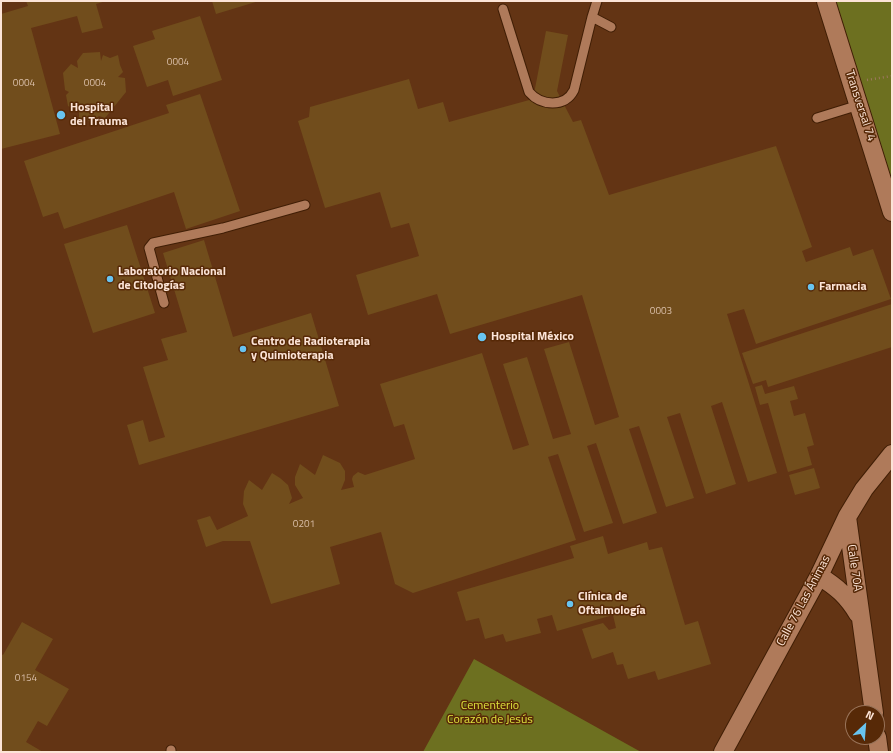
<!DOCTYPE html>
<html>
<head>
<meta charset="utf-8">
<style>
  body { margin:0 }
  #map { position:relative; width:893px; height:753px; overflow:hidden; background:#633414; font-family:"Titillium Web",sans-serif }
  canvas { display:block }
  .frame { position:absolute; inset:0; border:2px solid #fce4d7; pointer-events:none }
  .north { position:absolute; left:845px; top:705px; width:40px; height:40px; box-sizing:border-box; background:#572907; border:1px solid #99745a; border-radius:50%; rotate:26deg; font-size:11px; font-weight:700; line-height:16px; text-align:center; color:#fce4d7 }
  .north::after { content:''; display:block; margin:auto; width:14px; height:18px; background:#68c4f0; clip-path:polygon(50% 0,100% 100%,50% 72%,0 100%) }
</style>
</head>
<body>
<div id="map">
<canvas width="893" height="753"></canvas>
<div class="frame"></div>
<div class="north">N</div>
</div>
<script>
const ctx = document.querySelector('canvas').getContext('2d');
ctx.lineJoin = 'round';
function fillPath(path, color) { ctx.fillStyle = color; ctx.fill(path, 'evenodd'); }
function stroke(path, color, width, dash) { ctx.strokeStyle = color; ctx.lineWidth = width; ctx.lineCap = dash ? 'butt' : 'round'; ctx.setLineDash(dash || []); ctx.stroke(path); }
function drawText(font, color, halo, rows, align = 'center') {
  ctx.font = font + ' "Titillium Web",sans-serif'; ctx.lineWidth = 3; ctx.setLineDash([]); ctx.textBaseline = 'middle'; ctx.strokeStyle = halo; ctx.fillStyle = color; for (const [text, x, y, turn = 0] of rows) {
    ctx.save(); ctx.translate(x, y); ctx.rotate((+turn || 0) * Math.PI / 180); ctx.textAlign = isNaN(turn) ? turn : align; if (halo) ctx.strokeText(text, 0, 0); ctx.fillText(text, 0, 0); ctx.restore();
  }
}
fillPath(new Path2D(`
  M833,1H892V191Z
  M474,659L641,752H423Z`), '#6d7020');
fillPath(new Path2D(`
  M26,1H106L96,4L103,28L82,33L77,16L31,28L60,134L1,149V14L28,6Z
  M212,1H259L216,14Z
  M200,16L222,80L173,96L168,80L147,87L133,46L155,39L152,31Z
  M546,31L568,35L557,91L573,122L581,120L609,195L776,146L812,247L802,251L806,262L850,247L853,256L873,249L891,299L756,344L744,309L727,314L777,473L748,482L722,402L711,406L736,484L706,494L680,413L667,417L694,498L666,507L639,426L629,429L657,513L623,524L596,443L587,446L613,523L584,532L558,454L548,457L576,540L413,593L395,584L381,532L330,547L340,584L271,604L250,541H223L206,547L197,520L210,516L217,530L248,516L243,504L244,491L249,480L262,490L272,473L280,478L288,485L292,498L289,504L303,498L295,485V477L300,464L315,475L323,455L340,463L345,471V480L341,490L354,487L352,479L353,476L358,472L365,475L415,459L404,424L394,427L380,384L482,353L513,450L529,445L503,364L527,357L553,439L571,434L544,349L569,342L595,425L619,417L582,295L450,334L437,294L368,315L356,275L419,256L409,223L391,228L380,192L325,208L298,121L309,117L310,107L409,79L418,109L443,102L449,122L533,99Z
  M100,52L101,61L103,55L110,58L118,55L120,65L123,72L118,77L125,78L126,92L105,118L99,116L90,122L86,118L79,119V112L68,106L66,95L69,92L65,90L63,73L71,64L78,68L77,61L83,53Z
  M200,94L240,211L186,229L174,192L64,229L58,212L43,217L24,161L169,113L166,105Z
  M127,225L155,313L93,333L64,244Z
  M204,240L233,337L311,313L339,406L139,465L127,425L143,420L149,442L165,437L143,367L168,360L161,339L187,332L163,253Z
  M892,304V347L768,387L766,380L753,384L742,353Z
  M762,385L765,394L794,386L798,399L790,401L794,416L805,413L814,445L807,447L812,465L788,472L768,403L760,405L755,387Z
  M814,468L820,488L795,495L789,475Z
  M603,536L608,554L647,542L649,550L662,547L685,625L698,621L711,664L658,680L655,671L628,679L623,664L617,665L613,652L592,659L582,629L603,623L609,630L616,628L613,615L557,631L552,615L537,619L541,633L506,642L503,634L485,639L479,618L466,621L457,592L574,558L570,546Z
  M22,622L53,639L35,670L69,689L47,726L38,721L26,742L43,752H1V654L3,655Z`), '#714d1c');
const lane = new Path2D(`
  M597,1L592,17L611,27
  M503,9L529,92C541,106 565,108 574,90L592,17
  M817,118L859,105
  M164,303L149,248L153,243L223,228L305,205
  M171,752V750`);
const street = new Path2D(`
  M826,1L892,212
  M847,517L874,713
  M819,576C837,587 847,596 858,614
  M877,737L879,752
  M723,752L819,576L847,517L864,489L892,454`);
stroke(lane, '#401e05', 11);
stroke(street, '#401e05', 20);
stroke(new Path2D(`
  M867,80L892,76`), '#9d775e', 2.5, [1, 3]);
stroke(lane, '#af7a5a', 9);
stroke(street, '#af7a5a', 18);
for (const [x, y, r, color] of [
  [61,115,5,"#68c4f0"],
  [110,279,4,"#68c4f0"],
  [811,287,4,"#68c4f0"],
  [482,337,5,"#68c4f0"],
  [243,349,4,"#68c4f0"],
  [570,604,4,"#68c4f0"]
]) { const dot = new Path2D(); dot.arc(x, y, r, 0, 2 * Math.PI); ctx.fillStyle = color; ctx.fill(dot); stroke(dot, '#572907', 1.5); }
drawText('10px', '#d9bea8', null, [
  ["0004",178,63],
  ["0004",24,84],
  ["0004",95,84],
  ["0003",661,312],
  ["0201",304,525],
  ["0154",26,679]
]);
drawText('12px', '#fce4d7', '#572907', [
  ["Transversal 74",860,106,72],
  ["Calle 70A",854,568,82],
  ["Calle 76 Las Ánimas",804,601,-62]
]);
drawText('bold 12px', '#fce4d7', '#572907', [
  ["Hospital",70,108],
  ["del Trauma",70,122],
  ["Laboratorio Nacional",118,272],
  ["de Citologías",118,286],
  ["Farmacia",819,287],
  ["Hospital México",491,337],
  ["Centro de Radioterapia",251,342],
  ["y Quimioterapia",251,356],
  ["Clínica de",578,597],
  ["Oftalmología",578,611]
], 'left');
drawText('12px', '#dde33d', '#572907', [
  ["Cementerio",490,706],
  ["Corazón de Jesús",490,720]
]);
</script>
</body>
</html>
